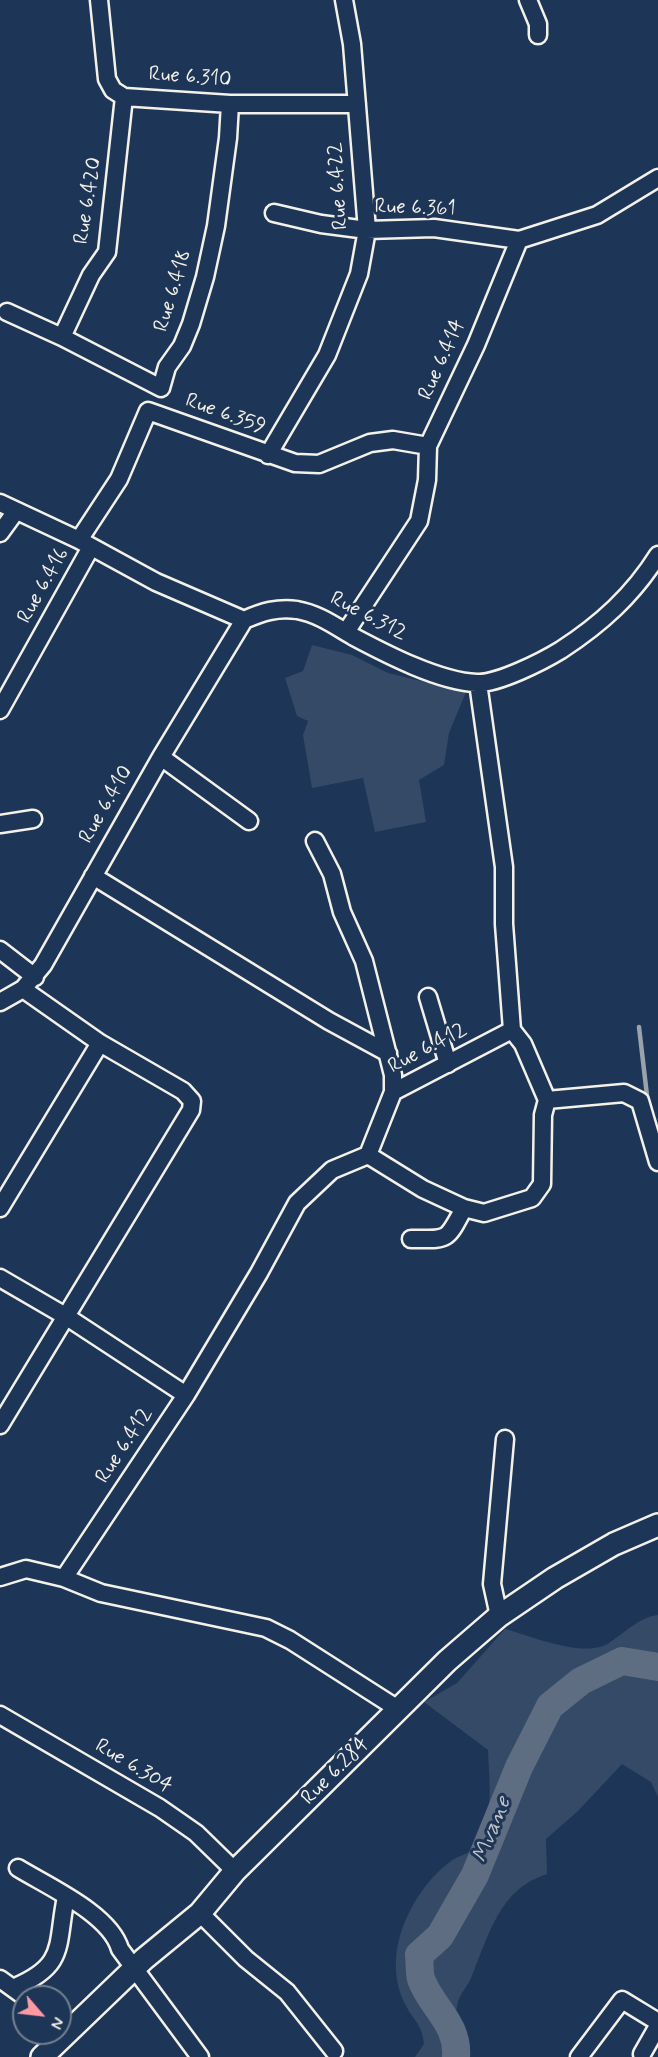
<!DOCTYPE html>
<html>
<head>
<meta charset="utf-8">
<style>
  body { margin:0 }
  #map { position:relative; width:658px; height:2057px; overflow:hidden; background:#1d3557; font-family:Mynerve,sans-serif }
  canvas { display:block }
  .north { position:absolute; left:12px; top:1985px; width:60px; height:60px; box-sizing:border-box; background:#1d3557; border:2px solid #738091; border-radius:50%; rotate:118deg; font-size:16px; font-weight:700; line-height:24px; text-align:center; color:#f4f1e8 }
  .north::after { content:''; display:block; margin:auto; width:21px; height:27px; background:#ff9aa2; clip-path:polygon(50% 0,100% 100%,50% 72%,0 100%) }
</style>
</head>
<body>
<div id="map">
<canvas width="658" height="2057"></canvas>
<div class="north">N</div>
</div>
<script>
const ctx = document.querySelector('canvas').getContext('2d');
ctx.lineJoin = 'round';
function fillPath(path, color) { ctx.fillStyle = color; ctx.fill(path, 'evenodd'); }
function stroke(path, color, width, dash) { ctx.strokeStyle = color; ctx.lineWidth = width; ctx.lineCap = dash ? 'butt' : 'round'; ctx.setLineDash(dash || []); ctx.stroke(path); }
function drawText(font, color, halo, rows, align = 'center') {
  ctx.font = font + ' Mynerve,sans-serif'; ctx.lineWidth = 6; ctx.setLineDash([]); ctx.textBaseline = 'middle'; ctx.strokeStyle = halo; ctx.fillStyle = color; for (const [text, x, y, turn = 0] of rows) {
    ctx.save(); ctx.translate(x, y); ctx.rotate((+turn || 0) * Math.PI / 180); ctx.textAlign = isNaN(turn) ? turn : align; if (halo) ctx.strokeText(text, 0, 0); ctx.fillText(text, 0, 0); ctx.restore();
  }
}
fillPath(new Path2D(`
  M312,645L352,655L388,673L466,692L449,733L444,765L419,780L426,822L375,832L363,778L312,788L303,735L308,721L297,716L285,678L303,671Z
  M658,1615V1797L651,1782L622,1764L578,1811L546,1839L547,1874C499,1889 489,1935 471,1978C467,1988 458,1995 457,2007C454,2021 464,2043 467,2057H415L424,2044C422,2024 413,2020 405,2004C398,1991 395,1974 396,1959C398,1923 422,1882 451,1861C462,1853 473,1855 480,1841C494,1815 489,1779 488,1750L424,1702L457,1683L505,1629C531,1636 585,1659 609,1643C624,1633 640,1617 658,1615Z`), '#354a67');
stroke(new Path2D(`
  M639,1027L648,1104`), '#9aa2ab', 4.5);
stroke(new Path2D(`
  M456,2057C459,2024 431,2007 421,1979C419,1972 420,1962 419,1955L440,1936L475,1875L519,1767L550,1706L581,1681L622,1661L658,1667`), '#5e6d82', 28);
const minor = new Path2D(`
  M99,0L107,79L113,90L124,97L230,104H357
  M528,0L538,24V35
  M274,213L321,224L367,230L434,228L519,240
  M7,312L62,337L161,388L167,367L182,346L191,324L205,277L216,226L228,138L230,104
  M62,337L91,275L107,252L124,97
  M268,455L327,355L359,274L367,230L352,44L344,0
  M0,503L79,540L156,582L244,620C262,612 278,607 297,610C319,614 335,626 354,637C386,654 440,682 477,683C498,684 543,661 561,650C601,624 633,595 658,555
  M0,533L16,511
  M79,540L119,479L148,411L295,463L319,464L370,443L393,440L428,446
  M346,632L419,521L427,480L428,446L476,345L519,240L597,215L658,178
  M0,710L91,547
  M161,757L249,821
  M0,824L33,819
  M315,841L332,874L342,912L364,961L393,1075V1092
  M93,876L329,1021L388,1053
  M0,950L35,977
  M428,997L448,1064
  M0,1002L23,989L43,965L161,757L244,620
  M512,1030L523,1044L547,1100L624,1093L640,1101L658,1162
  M368,1155L423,1189L464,1208
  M0,1208L100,1043
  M411,1239C449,1239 446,1242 464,1208L484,1213L532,1198L542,1184L543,1115L547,1100
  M0,1278L67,1317L186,1395
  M0,1425L191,1110L192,1101L183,1091L100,1043L23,989
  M0,1577L26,1569L64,1578L101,1593L266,1628L290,1640L398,1709
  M64,1578L186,1395L259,1273L297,1203L332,1170L368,1155L393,1092L512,1030L504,924V867L478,683
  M499,1616L492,1584L505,1439
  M0,1715L160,1808L196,1833L235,1871
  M18,1868C49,1887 110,1914 120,1949L200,2057
  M200,1913L246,1959L287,1992L334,2051
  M0,1979L25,1997
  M15,1987C67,1965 56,1945 66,1897
  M642,2054L658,2026
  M579,2057L622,2000L658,2022`);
const tertiary = new Path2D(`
  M42,2057L144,1959L200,1913L235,1871L447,1661L499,1616L555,1578L614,1544L658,1525`);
stroke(minor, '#f4f1e8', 21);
stroke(tertiary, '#f4f1e8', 26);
stroke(minor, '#1d3557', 16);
stroke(tertiary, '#1d3557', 21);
drawText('21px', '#f4f1e8', '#1d3557', [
  ["Rue 6.310",190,78,4],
  ["Rue 6.422",339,186,-94],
  ["Rue 6.420",89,201,-81],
  ["Rue 6.361",415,209,2],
  ["Rue 6.418",174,291,-73],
  ["Rue 6.414",443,360,-66],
  ["Rue 6.359",225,415,20],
  ["Rue 6.416",44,586,-61],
  ["Rue 6.312",368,617,27],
  ["Rue 6.410",107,805,-60],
  ["Rue 6.412",428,1049,-28],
  ["Rue 6.412",125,1446,-57],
  ["Rue 6.304",133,1767,31],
  ["Rue 6.284",336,1772,-45]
]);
drawText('italic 22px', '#c0c3c4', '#1d3557', [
  ["Mvane",493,1830,-68]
]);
</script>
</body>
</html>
